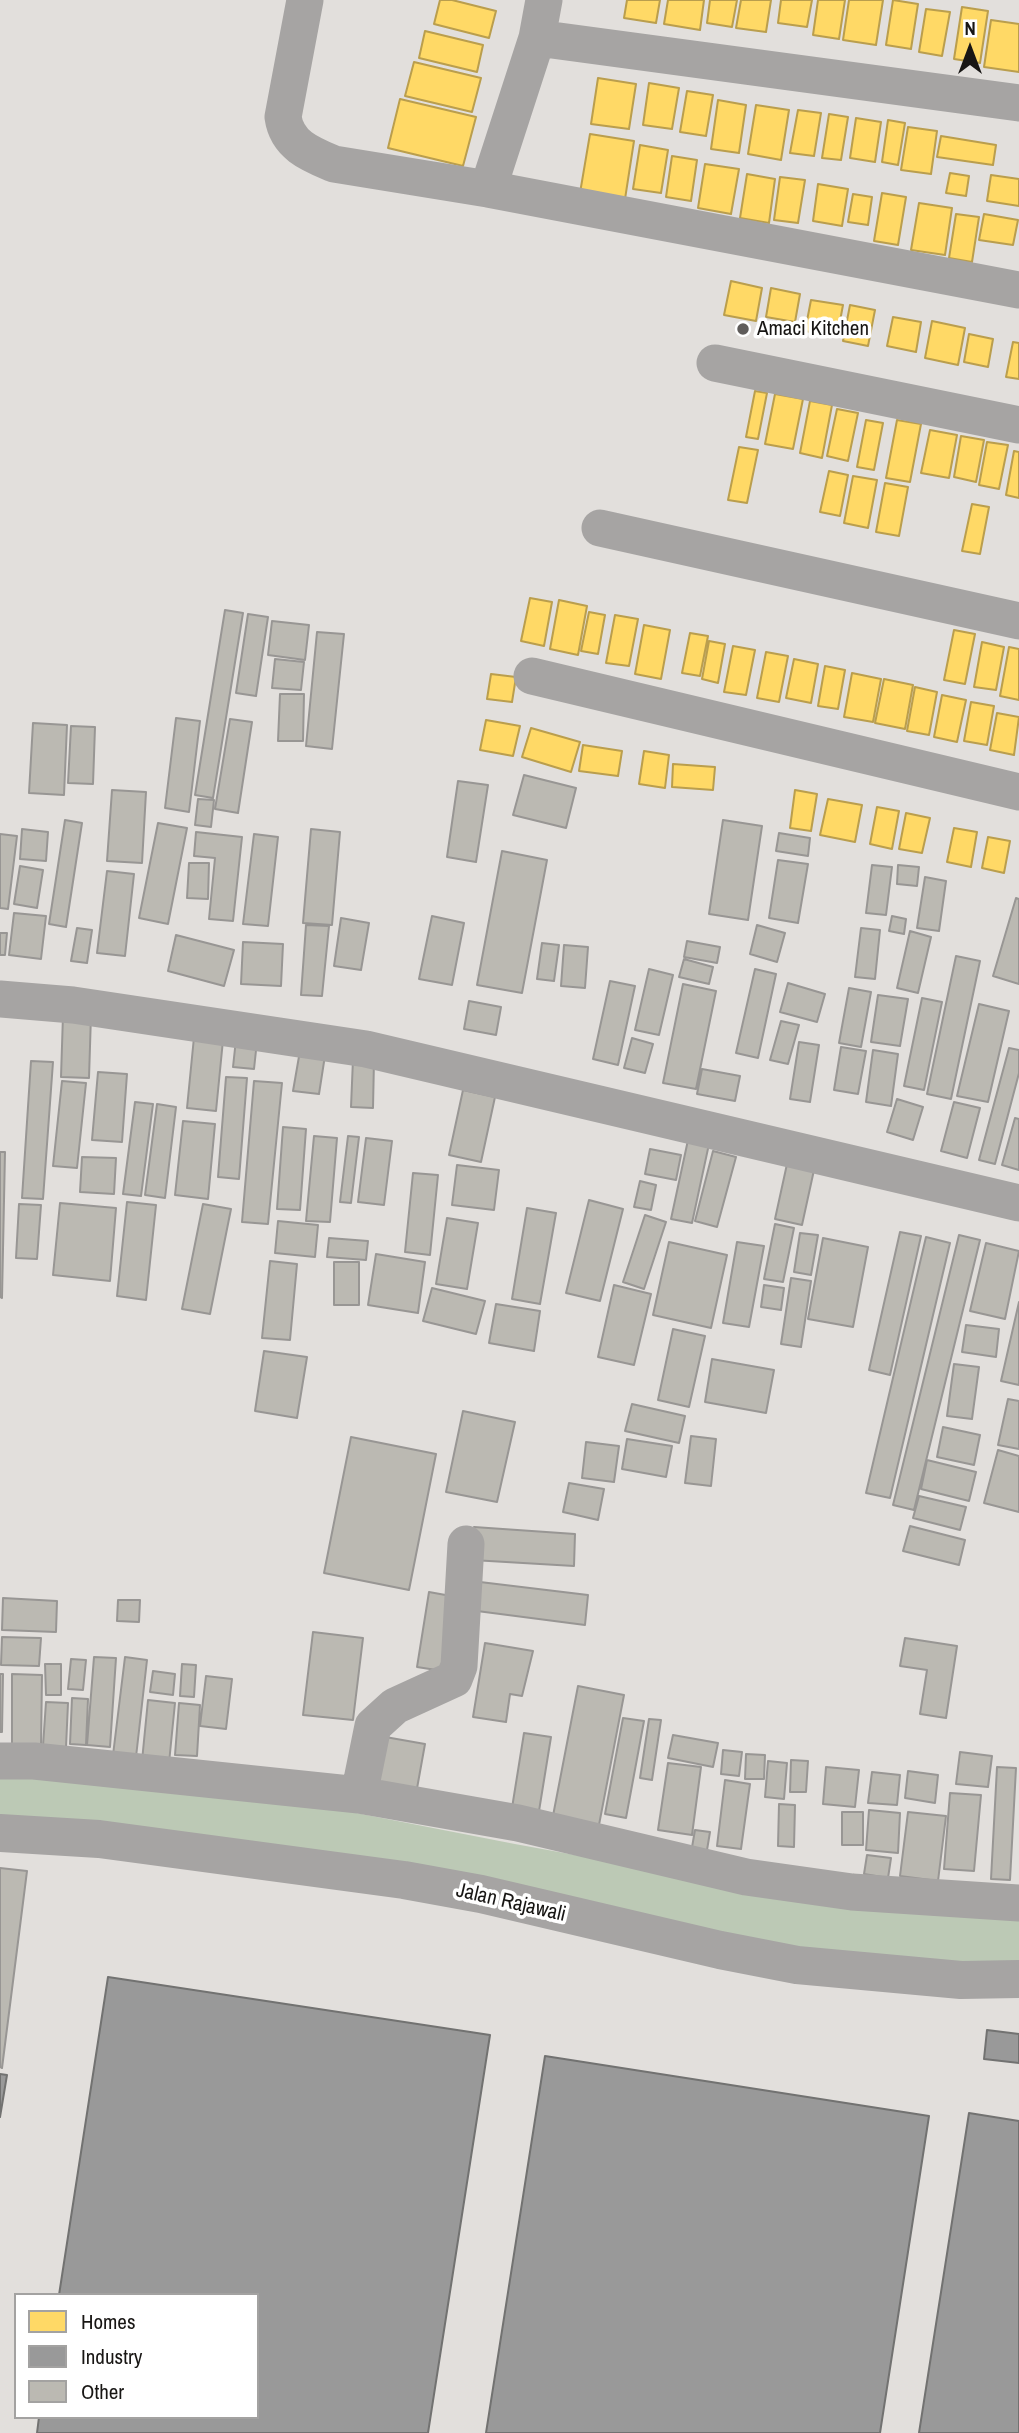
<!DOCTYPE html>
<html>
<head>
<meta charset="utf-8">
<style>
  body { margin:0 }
  #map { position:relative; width:1019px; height:2433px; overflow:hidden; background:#e2dfdc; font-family:"Archivo Narrow",sans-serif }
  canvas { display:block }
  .legend { position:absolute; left:14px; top:2293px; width:245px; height:126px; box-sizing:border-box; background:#fff; border:2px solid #a3a2a1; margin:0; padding:9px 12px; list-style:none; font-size:21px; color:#181614 }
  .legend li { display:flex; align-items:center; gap:14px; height:35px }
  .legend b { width:35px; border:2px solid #a3a2a1 }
  .north { position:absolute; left:935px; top:14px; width:70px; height:70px; -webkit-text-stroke:5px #fff; paint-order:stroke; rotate:0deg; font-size:19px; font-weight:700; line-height:28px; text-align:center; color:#181614 }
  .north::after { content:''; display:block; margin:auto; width:24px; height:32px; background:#181614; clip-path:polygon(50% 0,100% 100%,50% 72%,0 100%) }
</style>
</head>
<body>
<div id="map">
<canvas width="1019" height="2433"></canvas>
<ul class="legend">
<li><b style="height:19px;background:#ffd966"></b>Homes</li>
<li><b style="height:19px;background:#999"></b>Industry</li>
<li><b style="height:19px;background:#bbb9b2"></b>Other</li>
</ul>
<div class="north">N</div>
</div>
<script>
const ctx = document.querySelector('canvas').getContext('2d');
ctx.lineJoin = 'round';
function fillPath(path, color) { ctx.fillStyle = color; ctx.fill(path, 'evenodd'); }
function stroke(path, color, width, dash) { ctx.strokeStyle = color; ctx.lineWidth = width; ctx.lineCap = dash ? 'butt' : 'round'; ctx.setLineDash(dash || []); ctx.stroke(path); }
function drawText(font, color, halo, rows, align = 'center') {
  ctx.font = font + ' "Archivo Narrow",sans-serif'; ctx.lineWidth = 7; ctx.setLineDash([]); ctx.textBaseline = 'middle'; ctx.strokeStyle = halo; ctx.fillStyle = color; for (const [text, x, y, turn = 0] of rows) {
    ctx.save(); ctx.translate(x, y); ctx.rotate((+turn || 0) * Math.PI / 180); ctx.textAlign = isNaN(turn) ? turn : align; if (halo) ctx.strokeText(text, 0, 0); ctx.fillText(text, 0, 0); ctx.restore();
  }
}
const homes = new Path2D(`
  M440,0H452L496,11L489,38L434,24Z
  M627,0H660L656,23L624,18Z
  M668,0H704L700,30L664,24Z
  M710,0H737L732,27L707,23Z
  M741,0H771L766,32L736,28Z
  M781,0H812L807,27L778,23Z
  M818,0H845L839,39L813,35Z
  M849,0H883L876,45L843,40Z
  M893,0L918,4L911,49L886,45Z
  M962,7L988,11L980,63L954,59Z
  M926,9L950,12L942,56L919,52Z
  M991,20L1019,24V72L984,67Z
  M425,31L483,45L477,72L419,58Z
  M414,62L481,78L472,112L405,96Z
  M598,78L636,84L629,129L591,124Z
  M649,83L679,88L672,129L643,125Z
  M687,91L713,95L706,136L680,132Z
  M400,99L476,117L463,166L388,148Z
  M718,100L746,105L739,153L711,149Z
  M756,105L789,110L781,160L748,154Z
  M798,110L821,113L814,156L790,153Z
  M829,114L848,117L841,160L822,158Z
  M856,118L881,122L875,162L850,158Z
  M888,120L905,123L898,165L882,162Z
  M908,127L937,131L931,174L901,170Z
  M590,134L634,141L625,199L580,193Z
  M941,136L996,145L993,165L937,157Z
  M640,145L668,150L661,193L633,189Z
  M672,156L697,160L691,201L666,197Z
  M705,164L739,169L731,214L698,208Z
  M950,173L969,176L966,196L946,193Z
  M747,174L775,179L769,223L740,218Z
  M991,175L1019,179V206L987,201Z
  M780,177L805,180L798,223L774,220Z
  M818,184L848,189L842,226L813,221Z
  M882,193L906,197L898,245L874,241Z
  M853,194L872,197L868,225L848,222Z
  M919,203L952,208L945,255L911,250Z
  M956,214L979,217L972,262L949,258Z
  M984,214L1018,220L1013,245L979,240Z
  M731,281L762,288L756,321L724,315Z
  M771,288L800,294L795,322L766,317Z
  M811,300L843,305L837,337L805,331Z
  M850,305L875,310L868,346L843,341Z
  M893,317L921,322L916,352L887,346Z
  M932,321L965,328L958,365L925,358Z
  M969,334L993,339L988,367L964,362Z
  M1013,342L1019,343V379L1006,377Z
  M755,391L767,393L758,439L746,437Z
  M775,394L803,399L793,449L765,444Z
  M810,401L832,405L822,458L800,453Z
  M837,409L858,413L848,461L827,456Z
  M866,420L883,423L874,470L857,467Z
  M897,420L921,424L910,482L886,478Z
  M930,430L957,435L949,478L921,473Z
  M961,436L984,440L976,482L954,477Z
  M987,442L1008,445L999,489L979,485Z
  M739,447L758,450L747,503L728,500Z
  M1014,451L1019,452V498L1006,495Z
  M829,471L848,475L840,516L820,512Z
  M853,476L877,480L868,528L844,523Z
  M885,483L908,487L899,536L876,532Z
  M972,504L989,507L980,554L962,551Z
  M530,598L552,602L544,646L521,641Z
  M559,600L587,606L578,655L550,649Z
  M589,612L605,615L598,654L581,651Z
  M615,615L638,619L629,666L606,663Z
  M644,625L670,630L661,679L635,674Z
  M954,630L975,634L965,684L944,680Z
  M690,633L708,636L700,676L682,673Z
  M709,641L725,644L718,683L702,679Z
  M982,642L1004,647L996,690L974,687Z
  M733,646L755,650L746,695L724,692Z
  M1009,647L1019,649V700L1000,696Z
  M766,652L788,656L779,702L757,698Z
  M794,659L818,664L811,703L786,698Z
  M825,666L845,670L838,709L818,706Z
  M852,673L881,679L873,722L844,717Z
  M491,674L516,677L512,702L487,699Z
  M884,679L913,685L905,729L875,723Z
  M915,687L937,692L929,735L907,731Z
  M942,695L966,700L957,742L934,737Z
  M971,702L994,706L987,745L964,741Z
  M997,713L1019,717L1014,755L990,750Z
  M486,720L520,726L513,756L480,750Z
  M531,728L580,742L571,772L522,757Z
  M583,745L622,751L618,776L579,771Z
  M644,751L669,755L665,788L639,784Z
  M673,764L715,767L713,790L672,787Z
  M795,790L817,794L811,831L790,828Z
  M828,799L862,805L855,842L820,835Z
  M877,807L899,811L892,849L870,844Z
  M906,813L930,818L922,853L899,849Z
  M954,828L977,832L971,867L947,862Z
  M988,837L1010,841L1004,873L982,868Z`);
fillPath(homes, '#ffd966');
stroke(homes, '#ba9e4d', 2);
const industry = new Path2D(`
  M108,1977L490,2035L428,2433H37L39,2417H257V2295H59Z
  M987,2030L1019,2034V2063L984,2059Z
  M545,2056L929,2116L880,2433H486Z
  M0,2074L7,2075L0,2117Z
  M969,2113L1019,2121V2433H919Z`);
fillPath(industry, '#999');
stroke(industry, '#727271', 2);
stroke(new Path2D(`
  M0,1805L151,1804L509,1874L877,1941L1019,1943`), '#bcc9b5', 61);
const building = new Path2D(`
  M225,610L243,613L213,798L195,795Z
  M248,614L268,617L256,696L236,693Z
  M272,621L309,625L305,660L268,655Z
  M317,632L344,634L332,749L306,746Z
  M275,659L304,662L301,690L272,688Z
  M280,694H304L303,741H278Z
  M176,718L200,721L189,812L165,808Z
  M230,719L252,722L238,813L215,809Z
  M33,723L67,725L64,795L29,793Z
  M71,726L95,727L93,784L68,783Z
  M524,775L576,788L566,828L513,815Z
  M458,781L488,785L476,862L447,857Z
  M112,790L146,792L142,863L107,861Z
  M198,799L214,800L211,827L195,825Z
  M65,820L82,823L66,927L49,924Z
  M723,820L762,826L748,920L709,914Z
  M158,823L187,828L168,924L139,918Z
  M22,829L48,832L46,861L20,859Z
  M311,829L340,832L332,925L303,923Z
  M196,832L242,837L233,921L209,919L215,858L194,856Z
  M779,833L810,838L808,856L776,851Z
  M0,834L17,836L8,909L0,908Z
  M254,834L278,837L268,926L243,924Z
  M502,851L547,860L522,993L477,985Z
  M778,860L808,864L798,923L769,918Z
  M189,863H209L208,899L187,898Z
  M872,865L892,867L886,915L866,913Z
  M898,865L919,867L917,886L897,884Z
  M20,866L43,870L37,908L14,904Z
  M107,871L134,874L125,956L97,953Z
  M925,877L946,881L939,931L917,928Z
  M1016,898L1019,899V984L993,976Z
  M14,913L46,916L41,959L9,955Z
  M432,916L464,923L452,985L419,979Z
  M892,916L906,919L904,934L889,931Z
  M341,918L369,923L361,970L334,966Z
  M306,925L329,926L322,996L301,995Z
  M757,925L785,933L777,962L750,954Z
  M77,928L92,930L87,963L71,961Z
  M861,928L880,930L875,979L855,977Z
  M910,931L931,937L918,993L897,988Z
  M0,933H7L5,955H0Z
  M176,935L234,950L224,986L168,971Z
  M687,941L720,947L717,963L684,957Z
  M243,942L283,944L281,986L241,984Z
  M542,943L559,945L554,981L537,979Z
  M564,945L588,947L585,988L561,986Z
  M956,956L980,961L951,1099L927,1094Z
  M684,959L713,967L709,984L679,977Z
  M649,969L673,975L659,1035L635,1030Z
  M755,969L776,974L758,1058L736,1053Z
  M610,981L635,986L618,1065L593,1059Z
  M788,983L825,994L817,1022L780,1012Z
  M683,984L716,991L696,1089L663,1083Z
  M849,988L871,992L861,1047L839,1043Z
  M878,995L908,999L900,1046L871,1042Z
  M922,998L942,1002L924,1090L904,1086Z
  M469,1001L501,1007L496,1035L464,1029Z
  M979,1004L1009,1011L988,1102L957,1096Z
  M63,1015H91L89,1078L61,1077Z
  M781,1021L799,1025L788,1064L770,1060Z
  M195,1027L224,1030L216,1111L187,1108Z
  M237,1030L258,1032L254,1069L233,1067Z
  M632,1038L653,1044L645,1073L624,1068Z
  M799,1042L819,1045L810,1102L790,1099Z
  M301,1045L326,1049L319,1094L293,1091Z
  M841,1047L866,1051L858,1094L834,1090Z
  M1009,1048L1019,1050V1073L995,1164L979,1160Z
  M873,1050L898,1054L891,1106L866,1102Z
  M353,1059L374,1060L373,1108L351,1107Z
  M31,1061L53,1062L43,1199L22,1198Z
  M702,1069L740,1076L735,1101L697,1094Z
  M98,1072L127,1074L122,1142L92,1140Z
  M226,1077L247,1078L239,1179L218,1177Z
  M62,1081L86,1083L77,1168L53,1166Z
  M254,1081L282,1083L268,1224L242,1222Z
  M463,1090L495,1097L481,1162L449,1155Z
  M897,1099L923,1107L913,1140L887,1132Z
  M135,1102L153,1104L141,1196L123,1194Z
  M954,1102L980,1108L967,1158L941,1151Z
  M157,1104L176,1107L165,1198L145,1195Z
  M1015,1118L1019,1119V1170L1002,1165Z
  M183,1121L215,1124L208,1199L175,1195Z
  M283,1127L306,1129L300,1210L277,1209Z
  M314,1136L337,1138L330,1222L306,1221Z
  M348,1136L359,1137L351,1203L340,1202Z
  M366,1138L392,1141L384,1205L358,1202Z
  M688,1140L709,1144L692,1223L671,1219Z
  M650,1149L681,1155L676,1180L645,1174Z
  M713,1151L736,1157L717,1227L695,1221Z
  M0,1152H5L2,1298L0,1297Z
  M82,1157L116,1158L114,1194L80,1192Z
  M787,1164L814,1170L802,1225L775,1219Z
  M457,1165L499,1170L494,1210L452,1205Z
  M413,1173L438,1175L430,1255L405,1252Z
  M640,1181L656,1185L651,1210L634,1207Z
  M589,1200L623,1209L600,1301L566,1293Z
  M127,1202L156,1205L146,1300L117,1296Z
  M60,1203L116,1208L110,1281L53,1275Z
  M19,1204L41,1205L37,1259L16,1258Z
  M203,1204L231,1209L210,1314L182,1309Z
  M527,1208L556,1213L540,1304L512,1299Z
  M645,1215L666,1222L644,1289L623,1282Z
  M447,1218L478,1223L467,1289L436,1284Z
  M278,1221L318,1225L315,1257L275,1253Z
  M775,1224L794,1228L783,1282L764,1279Z
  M900,1232L921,1236L890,1375L869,1370Z
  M800,1233L818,1235L811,1275L794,1272Z
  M959,1235L980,1240L914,1510L893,1505Z
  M926,1237L950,1243L890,1498L866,1493Z
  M329,1238L368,1241L366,1260L327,1257Z
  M823,1238L868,1247L853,1327L808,1319Z
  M669,1242L727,1255L711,1328L653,1315Z
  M737,1242L764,1246L749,1327L723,1323Z
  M986,1243L1019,1251L1005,1319L970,1311Z
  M376,1254L425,1262L418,1313L368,1305Z
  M270,1261L297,1264L290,1340L262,1338Z
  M334,1262H359V1305H334Z
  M791,1278L811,1281L801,1347L781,1344Z
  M614,1285L651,1294L634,1365L598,1357Z
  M764,1285L784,1288L781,1310L761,1307Z
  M432,1288L485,1301L476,1334L423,1321Z
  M1019,1302V1385L1001,1381Z
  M496,1304L540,1311L534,1351L489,1343Z
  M966,1325L999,1329L996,1357L962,1352Z
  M673,1329L705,1336L689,1407L658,1400Z
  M264,1351L307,1357L297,1418L255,1411Z
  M712,1359L774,1370L766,1413L705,1402Z
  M954,1364L979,1367L972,1419L947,1416Z
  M1008,1399L1019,1401V1449L998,1445Z
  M632,1404L685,1416L679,1443L625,1431Z
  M463,1411L515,1422L497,1502L446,1492Z
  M943,1427L980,1435L974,1465L937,1457Z
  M691,1436L716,1439L711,1486L685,1483Z
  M351,1437L436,1454L409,1590L324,1573Z
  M627,1439L672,1446L666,1477L622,1469Z
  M586,1442L619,1446L614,1482L582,1478Z
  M998,1450L1019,1456V1512L984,1503Z
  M927,1460L976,1472L969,1501L921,1489Z
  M569,1483L604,1489L598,1520L563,1512Z
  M919,1496L966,1507L960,1530L913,1518Z
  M910,1526L965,1540L959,1565L903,1551Z
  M474,1527L575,1534L574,1566L472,1560Z
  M480,1582L588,1595L585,1625L477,1611Z
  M429,1592L462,1598L449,1672L417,1667Z
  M3,1598L57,1601L56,1632L2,1630Z
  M118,1600H140L139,1622L117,1621Z
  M313,1632L363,1638L353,1720L303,1715Z
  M2,1637L41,1638L39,1666L1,1665Z
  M905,1638L957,1646L946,1718L920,1714L927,1670L900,1666Z
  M485,1643L533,1651L522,1696L510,1694L506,1722L473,1717Z
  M94,1657L116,1658L110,1747L87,1745Z
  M125,1657L147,1660L136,1757L113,1755Z
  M71,1659L86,1660L83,1690L68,1689Z
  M45,1664H61V1695H46Z
  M182,1664L196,1665L194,1697L180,1696Z
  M153,1671L175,1674L173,1695L150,1692Z
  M0,1674H3L2,1732H0Z
  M12,1674L42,1675L41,1748L12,1747Z
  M206,1676L232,1679L226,1729L200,1726Z
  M578,1686L624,1695L598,1830L552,1821Z
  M72,1698L88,1699L86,1745L70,1744Z
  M148,1700L175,1703L169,1763L142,1761Z
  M46,1702L68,1703L66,1747L43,1746Z
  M179,1703L200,1705L197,1756L175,1755Z
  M623,1718L644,1721L626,1818L605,1814Z
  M649,1719L661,1720L652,1780L640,1778Z
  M524,1733L551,1737L539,1811L512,1808Z
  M374,1735L425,1744L416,1794L365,1785Z
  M673,1735L718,1743L713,1767L668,1758Z
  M723,1750L742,1752L739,1776L721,1774Z
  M960,1752L992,1756L988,1787L956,1784Z
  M746,1754L765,1755L764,1779H745Z
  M791,1760L808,1761L806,1792H790Z
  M768,1761L787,1763L784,1799L765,1797Z
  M668,1763L701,1767L692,1835L658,1830Z
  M826,1767L859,1770L855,1807L823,1804Z
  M997,1767L1016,1768L1010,1880L991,1879Z
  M908,1771L938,1775L935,1803L905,1798Z
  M872,1772L900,1775L897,1805L868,1803Z
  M725,1780L750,1784L741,1849L717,1846Z
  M950,1793L981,1795L974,1871L944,1869Z
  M779,1804L795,1805L794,1847L778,1846Z
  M869,1810L900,1813L898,1853L866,1850Z
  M842,1812H863V1845H842Z
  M908,1812L946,1816L938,1881L900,1876Z
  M695,1830L710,1832L706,1856L691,1853Z
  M867,1855L891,1858L888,1878L864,1874Z
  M0,1868L27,1871L2,2068L0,2067Z`);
fillPath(building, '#bbb9b2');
stroke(building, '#989694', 2);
stroke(new Path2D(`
  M305,0L283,117C287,145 310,154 334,164L488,189L1019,290
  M537,38L1019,103
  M488,189L537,38L544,0
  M715,363L1019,425
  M600,528L1019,621
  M532,676L1019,792
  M0,999L73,1005L366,1049L1019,1203
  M0,1761H34L359,1795L518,1823L746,1877L852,1892L1019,1903
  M359,1795L373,1726L395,1706L454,1679L459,1666L466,1544`), '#a6a4a3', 37);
stroke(new Path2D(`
  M0,1833L99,1839L404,1880L481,1894L720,1950L797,1965L961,1980L1019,1979`), '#a6a4a3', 38);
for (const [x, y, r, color] of [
  [743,329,7,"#5f5c5a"]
]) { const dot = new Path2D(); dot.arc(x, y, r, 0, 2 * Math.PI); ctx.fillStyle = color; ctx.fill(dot); stroke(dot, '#fff', 2.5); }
drawText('21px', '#181614', '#fff', [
  ["Amaci Kitchen",757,329]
], 'left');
drawText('21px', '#181614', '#fff', [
  ["Jalan Rajawali",511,1903,13]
]);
</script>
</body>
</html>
